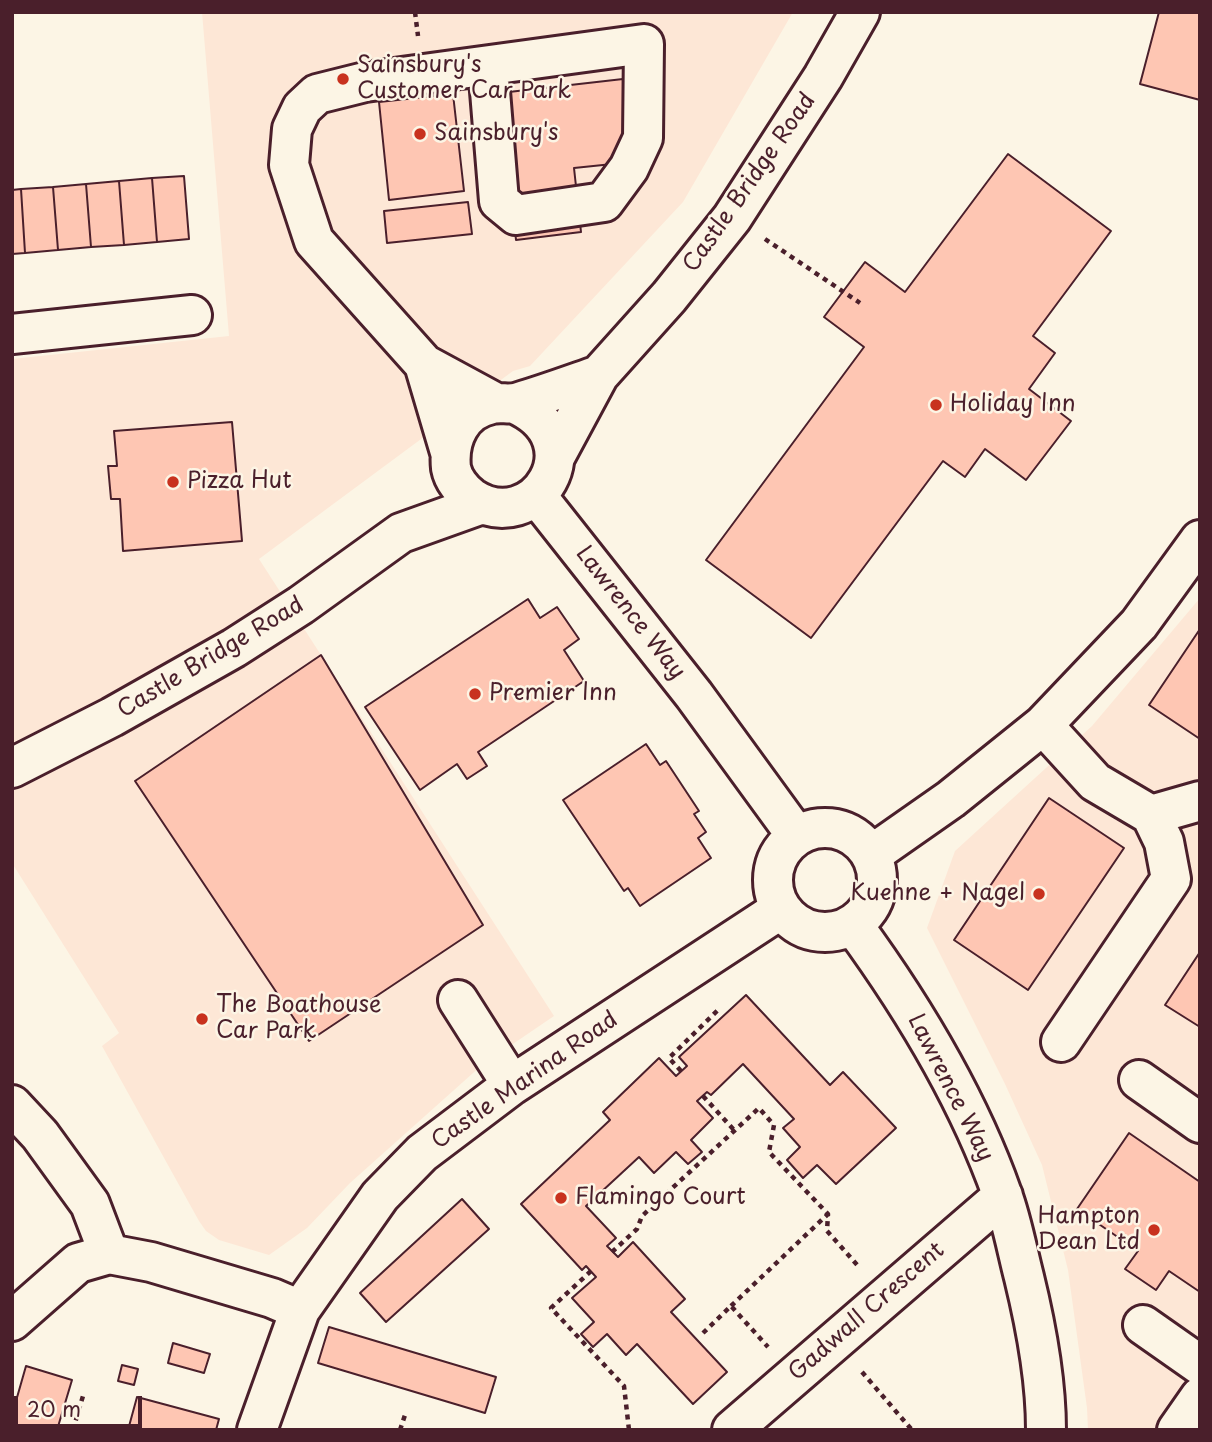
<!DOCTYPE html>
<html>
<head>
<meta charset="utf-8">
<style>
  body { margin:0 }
  #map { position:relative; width:1212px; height:1442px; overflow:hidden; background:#fcf5e5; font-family:"Playpen Sans",sans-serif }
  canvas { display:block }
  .frame { position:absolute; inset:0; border:14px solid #4a1f2b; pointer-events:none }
  .scale { position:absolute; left:14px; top:1396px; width:128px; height:32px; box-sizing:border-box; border:4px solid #4a1f2b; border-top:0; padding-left:9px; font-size:21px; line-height:24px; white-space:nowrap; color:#4a1f2b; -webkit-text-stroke:5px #fcf5e5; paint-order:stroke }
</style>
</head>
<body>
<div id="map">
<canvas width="1212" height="1442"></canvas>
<div class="frame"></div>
<div class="scale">20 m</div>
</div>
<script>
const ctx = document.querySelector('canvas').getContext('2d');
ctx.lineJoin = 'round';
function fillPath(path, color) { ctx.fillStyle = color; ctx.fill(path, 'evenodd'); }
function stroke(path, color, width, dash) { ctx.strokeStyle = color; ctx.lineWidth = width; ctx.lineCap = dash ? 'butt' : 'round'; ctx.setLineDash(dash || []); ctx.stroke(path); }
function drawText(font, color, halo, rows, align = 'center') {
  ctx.font = font + ' "Playpen Sans",sans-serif'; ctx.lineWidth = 5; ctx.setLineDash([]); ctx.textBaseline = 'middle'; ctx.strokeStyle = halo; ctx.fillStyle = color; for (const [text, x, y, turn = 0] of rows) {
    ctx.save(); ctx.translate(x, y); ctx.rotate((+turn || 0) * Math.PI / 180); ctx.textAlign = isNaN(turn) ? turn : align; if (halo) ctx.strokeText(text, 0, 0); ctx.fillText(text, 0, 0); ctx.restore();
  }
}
fillPath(new Path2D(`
  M202,12H793L683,202L530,366L513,371L259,559L554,1016L482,1065L350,1183L307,1228L269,1255L219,1240L206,1231L199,1221L102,1046L119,1033L12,863V359L229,336Z
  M1200,598V1430H1088L1087,1408L1068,1270L1042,1165L1005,1084L927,928L955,851L1092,726Z`), '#fde7d6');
const building = new Path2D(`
  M1159,12H1200V100L1140,84Z
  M623,79L632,162L574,168L581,232L516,240L500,93Z
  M453,94L464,191L389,200L379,102Z
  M1008,154L1111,231L1033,336L1055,353L1029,389L1071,421L1026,480L985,449L965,477L943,461L811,638L706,560L864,347L824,317L865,262L905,292Z
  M184,176L189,239L157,242L152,178Z
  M152,178L157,242L124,245L119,181Z
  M119,181L124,245L91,247L86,184Z
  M86,184L91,247L58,250L53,187Z
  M53,187L58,250L25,253L21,189Z
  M21,189L25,253L12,254V190Z
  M468,202L472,234L387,243L384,211Z
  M232,422L242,541L123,551L120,499H111L108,466H117L114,431Z
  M528,599L540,618L557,607L579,639L564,650L584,681L478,752L487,766L467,779L457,764L420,790L365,707Z
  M1200,629V739L1149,705Z
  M321,655L483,925L309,1041L135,781Z
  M646,744L660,765L666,761L699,811L694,814L706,832L698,838L711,858L640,906L628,888L624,891L563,800Z
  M1049,798L1124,848L1028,990L954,940Z
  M1200,952V1027L1165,1005Z
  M746,995L830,1085L843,1072L896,1128L836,1184L817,1165L803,1178L787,1160L800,1147L783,1128L794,1119L743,1064L711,1095L707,1092L697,1101L713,1118L691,1140L702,1152L688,1164L676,1152L654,1173L639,1157L586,1206L616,1238L607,1246L618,1257L633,1242L685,1299L671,1312L727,1372L693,1404L637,1344L626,1355L607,1334L593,1347L581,1334L594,1322L572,1298L596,1277L586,1266L582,1270L521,1204L610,1120L603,1112L659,1058L676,1076L687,1066L679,1057Z
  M1129,1133L1200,1182V1292L1169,1271L1156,1290L1125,1269L1138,1251L1077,1209Z
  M462,1199L489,1229L386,1322L360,1293Z
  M329,1327L496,1377L485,1413L318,1363Z
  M173,1343L210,1354L204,1373L168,1363Z
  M122,1365L138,1369L134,1385L118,1381Z
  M26,1366L72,1380L57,1430H12V1415Z
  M137,1397L219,1419L216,1430H128Z`);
fillPath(building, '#fec6b3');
stroke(building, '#4a1f2b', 2);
const minor = new Path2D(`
  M488,67L499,201L516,215L604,202L629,168L643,138L644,44L365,82L317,94L302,108L292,129L289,165L314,241L424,364L496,403
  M12,334L192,315
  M424,364L450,452
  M515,404C598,441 534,539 472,498C462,491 453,479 451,468C448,439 461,410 492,404C501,402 510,405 519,402C546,394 573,384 599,375
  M556,455L599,375L669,297L732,218L823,77L860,12
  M536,495L694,695L796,835
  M1043,725L1095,782L1151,815
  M12,768L112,717L234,648L301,605L401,533L482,504
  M773 880a52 52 0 1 1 104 0a52 52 0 1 1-104 0Z
  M871,855L951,799L1043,725L1139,624L1200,540
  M853,925C913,1007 968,1098 1002,1194C1012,1221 1017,1250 1024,1277C1036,1326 1046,1379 1046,1430
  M458,1000L512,1085
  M1061,1042L1171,879L1164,842L1151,815L1200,801
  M1139,1080L1200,1123
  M12,1105L40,1135L90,1204L109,1254
  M12,1321L78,1263L109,1254L151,1262L272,1298L300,1310
  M1143,1325L1200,1365
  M257,1430L300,1310L380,1196L422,1153L512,1085L781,909
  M732,1430L1003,1196
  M1177,1430L1200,1397`);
stroke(minor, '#4a1f2b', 44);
stroke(new Path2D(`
  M415,12L418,36
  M765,239L860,303
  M681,1071L669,1058L718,1010
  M703,1096L734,1130
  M612,1252L637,1229L642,1216L759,1108L774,1125L769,1152L828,1214L827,1231L859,1267
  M591,1271L551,1308L624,1386L629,1430
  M731,1306L828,1214
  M703,1333L731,1306L768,1347
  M862,1372L912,1430
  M73,1430L83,1396
  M400,1430L405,1415`), '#4a1f2b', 4.5, [5, 5]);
stroke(minor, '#fcf5e5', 38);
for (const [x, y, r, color] of [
  [343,79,7,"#c8321e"],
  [420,134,7,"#c8321e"],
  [936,405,7,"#c8321e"],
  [173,482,7,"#c8321e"],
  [475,694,7,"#c8321e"],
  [1039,894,7,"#c8321e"],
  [202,1019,7,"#c8321e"],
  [561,1198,7,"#c8321e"],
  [1154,1230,7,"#c8321e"]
]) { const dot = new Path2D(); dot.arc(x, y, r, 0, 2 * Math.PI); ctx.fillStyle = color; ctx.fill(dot); stroke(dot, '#fcf5e5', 2.5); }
drawText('23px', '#4a1f2b', '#fcf5e5', [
  ["Sainsbury's",357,66],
  ["Customer Car Park",357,92],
  ["Sainsbury's",434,134],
  ["Holiday Inn",950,405],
  ["Pizza Hut",187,482],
  ["Premier Inn",489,694],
  ["Kuehne + Nagel",1025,894,"right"],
  ["The Boathouse",216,1006],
  ["Car Park",216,1032],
  ["Flamingo Court",575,1198],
  ["Hampton",1140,1217,"right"],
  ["Dean Ltd",1140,1243,"right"]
], 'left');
drawText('23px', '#4a1f2b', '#fcf5e5', [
  ["Castle Bridge Road",750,183,-55],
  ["Lawrence Way",630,613,52],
  ["Castle Bridge Road",211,658,-31],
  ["Castle Marina Road",525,1081,-35],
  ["Lawrence Way",950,1088,63],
  ["Gadwall Crescent",867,1312,-41]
]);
</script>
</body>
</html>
